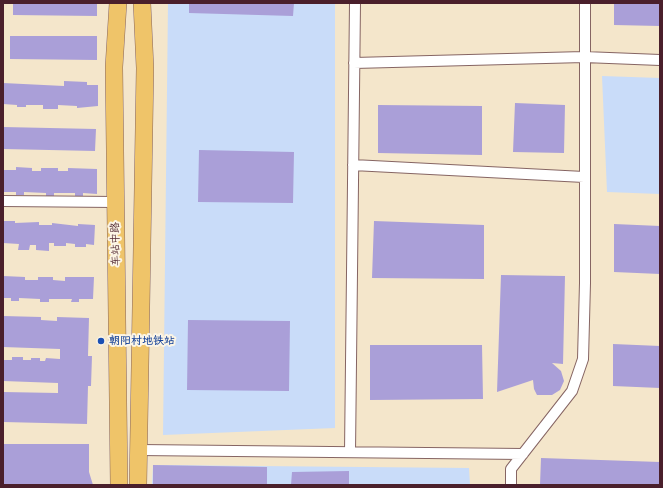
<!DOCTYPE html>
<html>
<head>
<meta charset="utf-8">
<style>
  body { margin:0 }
  #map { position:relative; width:663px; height:488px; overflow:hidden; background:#f4e6cb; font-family:Sriracha,sans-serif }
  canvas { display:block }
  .frame { position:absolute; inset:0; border:4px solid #4a1f2b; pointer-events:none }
</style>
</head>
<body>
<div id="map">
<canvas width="663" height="488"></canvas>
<div class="frame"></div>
</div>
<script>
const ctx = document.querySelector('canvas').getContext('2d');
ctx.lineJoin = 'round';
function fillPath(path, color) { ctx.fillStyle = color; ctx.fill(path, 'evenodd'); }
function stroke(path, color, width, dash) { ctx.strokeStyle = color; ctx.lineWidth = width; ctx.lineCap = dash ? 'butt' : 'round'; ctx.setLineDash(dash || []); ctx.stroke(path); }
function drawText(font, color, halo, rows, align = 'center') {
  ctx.font = font + ' Sriracha,"LXGW WenKai TC",sans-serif'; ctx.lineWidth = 4; ctx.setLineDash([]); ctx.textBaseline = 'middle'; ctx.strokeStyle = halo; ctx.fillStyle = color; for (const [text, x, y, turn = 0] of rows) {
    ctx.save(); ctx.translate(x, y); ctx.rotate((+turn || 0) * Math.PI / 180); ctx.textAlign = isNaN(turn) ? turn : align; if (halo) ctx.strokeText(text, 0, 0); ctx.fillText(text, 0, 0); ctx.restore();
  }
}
fillPath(new Path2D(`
  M168,3H335V428L163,435Z
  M602,76L660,78V194L607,192Z
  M153,465L469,468L470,485H152Z`), '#c9dcf9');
fillPath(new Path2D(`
  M13,3H97V16L13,15Z
  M189,3H294L293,16L189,13Z
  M614,3H660V26L614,25Z
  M10,36H97V60L10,59Z
  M64,81L87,82V85H98V106L77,108V106L58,105V109H43V105H26V107H17V105L3,104V83L64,86Z
  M515,103L565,105L564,153L513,152Z
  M378,105L482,106V155L378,153Z
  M3,127L96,129L95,151L3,149Z
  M199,150L294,152L293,203L198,202Z
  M16,167L32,168V171H41V168H58V171H68V168L97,169V194L83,193V196H75V193H54V196H46V193L24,192V195H16V192H3V170H16Z
  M3,221H15V223L39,222V225H52V223L78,226V224L95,225L94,245L86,244V247H75V244L66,243V246H54V243H49V251L36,250V245H30L29,250H18L19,244L3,243Z
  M374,221L484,225V279L372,278Z
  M614,224L660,226V274L614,272Z
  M501,275L565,276L563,364L552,363L561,371L564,381L560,390L552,395H537L534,389L533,380L497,392Z
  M3,276L25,277V280H38V277H53V280L65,281V277H94L93,299H79V302H71L72,299H49V302H40V299L19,298V301H11V298H3Z
  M3,316L41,317V320L57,321V317L89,318L88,356H92L91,386H88L87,424L3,422V392L58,393V383L3,381V360H12V357H23V360H31V358H40V361H45L46,358L60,359V349L3,347Z
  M188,320L290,321L289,391L187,390Z
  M613,344L660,346V388L613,386Z
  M370,345H482L483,399L370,400Z
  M3,444H89V472L93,485H3Z
  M541,458L660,462V485H540Z
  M153,465L267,467V485L153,484Z
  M349,471V485H291L292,472Z`), '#aa9fd8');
const street = new Path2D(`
  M354,63L584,57L660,60
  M353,165L584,177
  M3,201L115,202
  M139,450L523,454
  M350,452L355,3
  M511,485V469L572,391L583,359L585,283V3`);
const primary = new Path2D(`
  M118,3L114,67L119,485
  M138,485L145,68L142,3`);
stroke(street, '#866563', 12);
stroke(primary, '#866563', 18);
stroke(street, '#fff', 10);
stroke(primary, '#efc469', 17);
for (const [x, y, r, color] of [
  [101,341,4,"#1a4fb4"]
]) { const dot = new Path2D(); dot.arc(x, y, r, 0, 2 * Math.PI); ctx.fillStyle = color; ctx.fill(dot); stroke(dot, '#fcf5e5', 1.5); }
drawText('11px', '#4a1f2b', '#fcf5e5', [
  ["车站中路",116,244,-91]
]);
drawText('bold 11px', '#164399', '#fcf5e5', [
  ["朝阳村地铁站",109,341]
], 'left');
</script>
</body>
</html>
